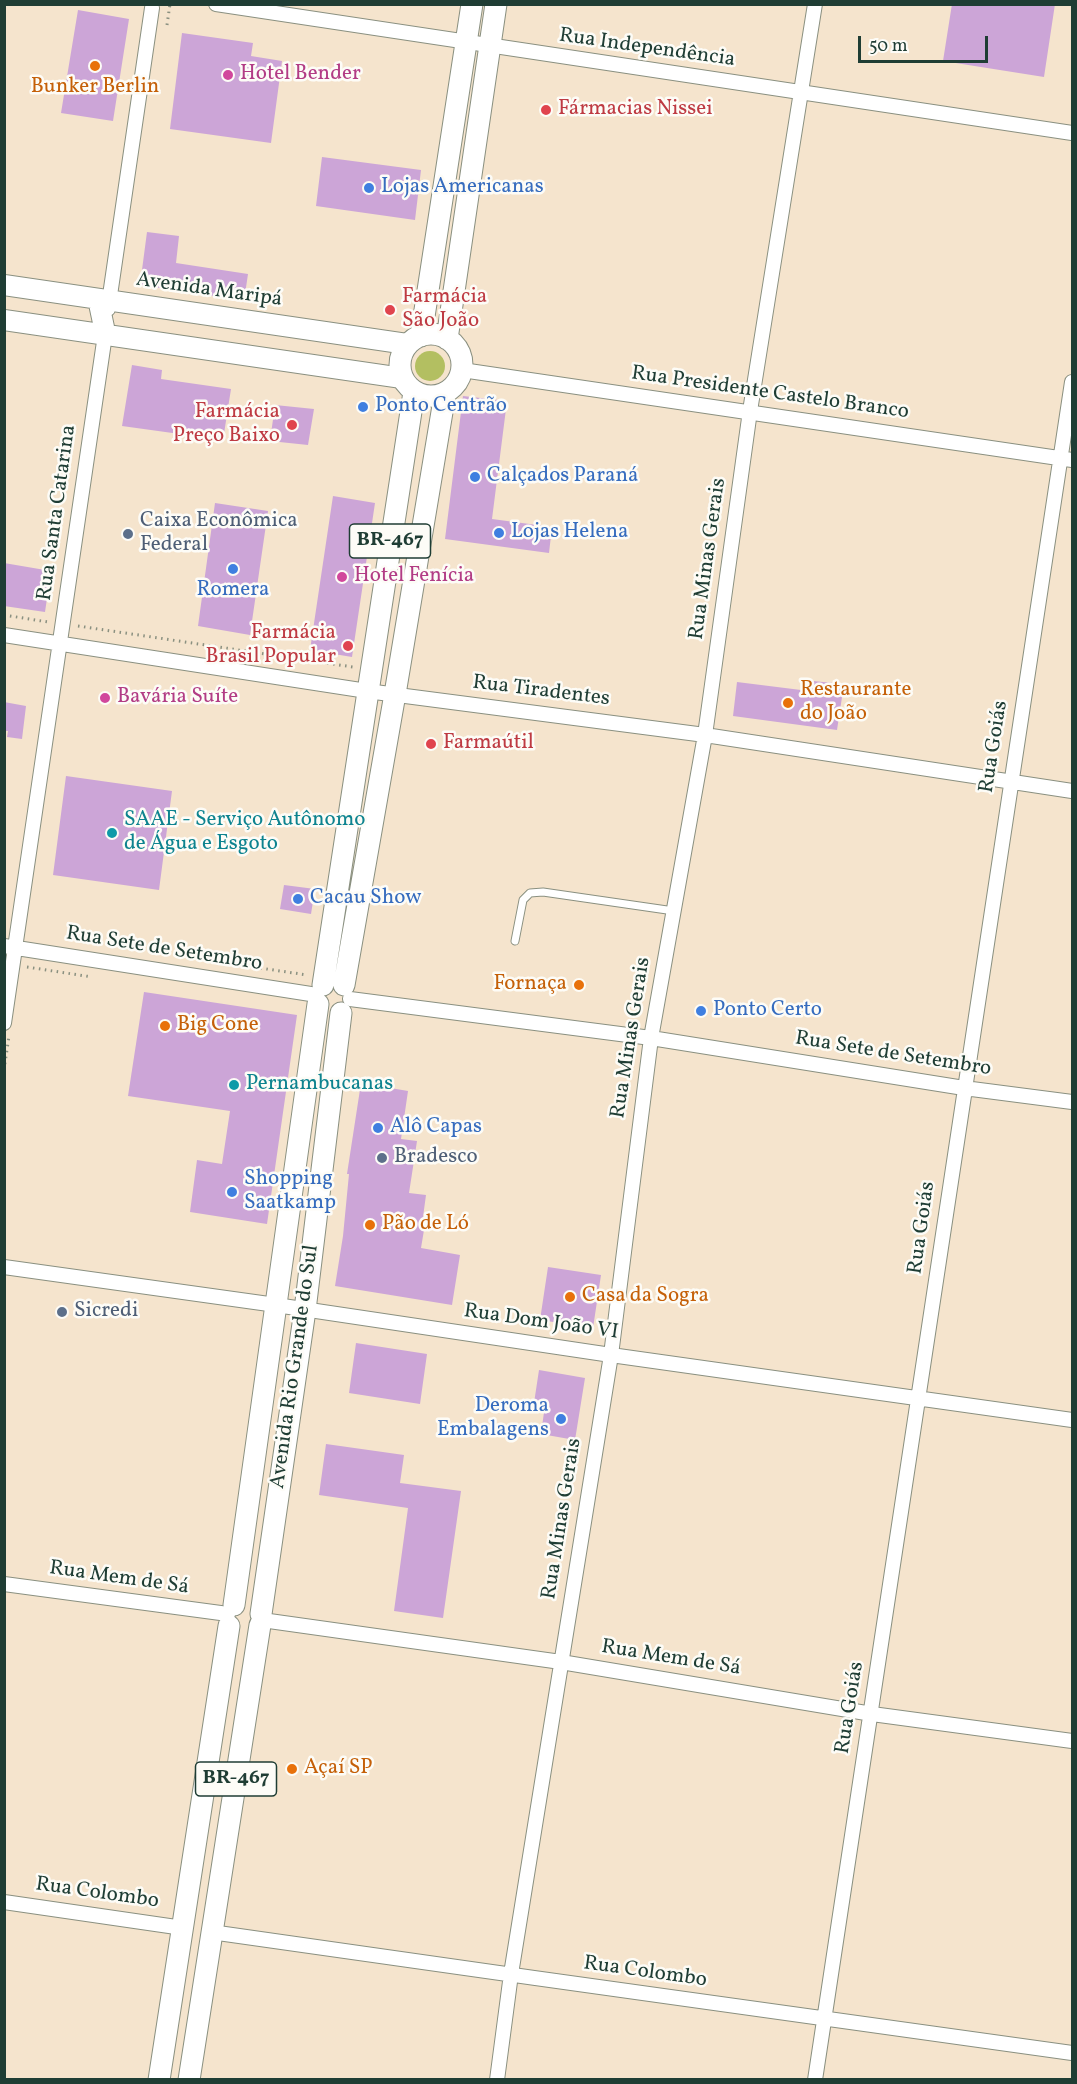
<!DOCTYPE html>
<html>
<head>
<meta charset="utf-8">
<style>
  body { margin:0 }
  #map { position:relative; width:1077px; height:2084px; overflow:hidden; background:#f5e4cd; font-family:Vollkorn,serif }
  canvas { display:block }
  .frame { position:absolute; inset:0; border:6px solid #1f3d34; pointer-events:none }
  .scale { position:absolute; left:858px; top:36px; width:130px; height:27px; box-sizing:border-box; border:3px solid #1f3d34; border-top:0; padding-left:8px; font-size:18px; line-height:21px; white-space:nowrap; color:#1f3d34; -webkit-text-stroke:4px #fdfcf7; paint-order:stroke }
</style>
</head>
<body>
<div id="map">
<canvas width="1077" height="2084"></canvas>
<div class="frame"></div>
<div class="scale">50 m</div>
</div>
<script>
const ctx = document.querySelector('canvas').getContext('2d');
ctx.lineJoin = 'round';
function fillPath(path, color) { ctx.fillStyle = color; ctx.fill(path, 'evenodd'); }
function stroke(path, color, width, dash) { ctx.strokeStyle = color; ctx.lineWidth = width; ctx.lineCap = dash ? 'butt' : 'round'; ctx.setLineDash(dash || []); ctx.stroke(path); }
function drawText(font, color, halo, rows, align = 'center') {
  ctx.font = font + ' Vollkorn,serif'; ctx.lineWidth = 5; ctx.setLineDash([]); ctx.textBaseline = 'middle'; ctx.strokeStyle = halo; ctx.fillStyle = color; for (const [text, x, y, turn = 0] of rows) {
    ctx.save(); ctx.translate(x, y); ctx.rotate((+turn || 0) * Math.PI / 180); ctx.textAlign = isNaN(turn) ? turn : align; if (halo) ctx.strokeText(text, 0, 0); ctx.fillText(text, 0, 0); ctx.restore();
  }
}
fillPath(new Path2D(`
  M415 366a15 15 0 1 1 30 0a15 15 0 1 1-30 0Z`), '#b3bf61');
fillPath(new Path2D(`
  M952,4H1055L1044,77L943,61Z
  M78,10L129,19L113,121L61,113Z
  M182,33L253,43L251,56L282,61L271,143L170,129Z
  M322,157L421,170L415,220L316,206Z
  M147,232L179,236L176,263L248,274L244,301L140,285Z
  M132,365L162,370L161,379L231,389L223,440L122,426Z
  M463,396L507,401L492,519L552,527L549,553L445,539Z
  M275,405L314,409L308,445L270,441Z
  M333,496L375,503L352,657L310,650Z
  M215,503L268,511L250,635L198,626Z
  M4,563L51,571L45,612L4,606Z
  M802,680L844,684L837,730L733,716L737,682L801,690Z
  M4,702L26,706L22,739L7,737L8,731H4Z
  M66,776L172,791L159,890L53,875Z
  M284,885L315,889L311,914L280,909Z
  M144,992L297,1015L267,1224L190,1212L197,1160L222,1164L230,1111L128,1096Z
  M361,1083L408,1091L401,1139L417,1141L409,1193L426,1195L423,1217L426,1218L421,1248L460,1255L452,1305L335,1286L343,1236L349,1174H347Z
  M548,1267L601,1275L593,1328L540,1320Z
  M356,1343L427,1354L420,1404L349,1393Z
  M539,1370L585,1378L575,1440L541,1434L545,1405L534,1403Z
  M326,1444L404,1455L400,1483L461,1491L443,1618L394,1611L408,1508L319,1495Z`), '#cca5d7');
const service = new Path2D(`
  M515,941L523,900L530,893L543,892L674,911`);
const minor = new Path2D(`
  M216,4L1072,133
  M108,309L152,8
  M462,370L1072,460
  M4,635L367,691L705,735L1072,791
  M4,946L317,995
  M350,999L651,1038L964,1088L1072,1102
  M4,1023L106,328
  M4,1267L276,1305L611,1355L1072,1420
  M4,1584L228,1614
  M262,1620L561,1662L872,1714L1072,1741
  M4,1902L183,1928
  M211,1932C498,1972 785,2015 1072,2053
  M497,2080L511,1974L611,1355L651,1038L705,735L750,411L815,4
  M815,2080L1072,382`);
const secondary = new Path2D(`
  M4,285L407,344
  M98,299L105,332
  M4,320L402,378`);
const primary = new Path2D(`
  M400 365a31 31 0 1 1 62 0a31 31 0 1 1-62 0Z
  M421,336L472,4
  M447,339L496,4
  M323,985L414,392
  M344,985L395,694L445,394
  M234,1605L318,1004
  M261,1614L305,1310L341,1013
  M159,2080L229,1626
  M189,2080L260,1625`);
stroke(service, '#8a9080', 9);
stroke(minor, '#8a9080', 16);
stroke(secondary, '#8a9080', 22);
stroke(primary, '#8a9080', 23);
stroke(new Path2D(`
  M167,25L170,4
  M4,615L48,622
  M78,626L353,667
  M207,960L307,975
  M27,967L92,977
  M4,1070L9,1036`), '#8a9080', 3, [1.5, 4.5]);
stroke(service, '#fff', 7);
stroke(minor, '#fff', 14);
stroke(secondary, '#fff', 20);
stroke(primary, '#fff', 21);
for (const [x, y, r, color] of [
  [95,66,6,"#e8710a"],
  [228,75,6,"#d1479c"],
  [546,110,6,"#e0444e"],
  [369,188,6,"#3f7fe0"],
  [390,310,6,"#e0444e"],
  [363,407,6,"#3f7fe0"],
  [292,425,6,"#e0444e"],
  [475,477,6,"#3f7fe0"],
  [499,533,6,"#3f7fe0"],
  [128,534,6,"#5c6f8a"],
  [233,569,6,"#3f7fe0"],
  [342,577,6,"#d1479c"],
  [348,646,6,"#e0444e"],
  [105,698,6,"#d1479c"],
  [788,703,6,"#e8710a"],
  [431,744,6,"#e0444e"],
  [112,833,6,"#0f9aa8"],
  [298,899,6,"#3f7fe0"],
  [579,985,6,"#e8710a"],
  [701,1011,6,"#3f7fe0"],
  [165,1026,6,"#e8710a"],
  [234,1085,6,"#0f9aa8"],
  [378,1128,6,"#3f7fe0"],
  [382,1158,6,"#5c6f8a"],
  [232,1192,6,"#3f7fe0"],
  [370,1225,6,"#e8710a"],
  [570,1297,6,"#e8710a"],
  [62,1312,6,"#5c6f8a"],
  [561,1419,6,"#3f7fe0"],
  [292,1769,6,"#e8710a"]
]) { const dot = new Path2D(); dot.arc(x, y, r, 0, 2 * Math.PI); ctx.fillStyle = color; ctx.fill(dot); stroke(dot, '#fdfcf7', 2); }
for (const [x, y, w] of [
  [390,541,81],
  [236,1779,81]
]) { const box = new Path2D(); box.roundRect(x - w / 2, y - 17, w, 34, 4.5); ctx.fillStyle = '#fdfcf7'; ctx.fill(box); stroke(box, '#1f3d34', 1.5); }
drawText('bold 20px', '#1f3d34', null, [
  ["BR-467",390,541],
  ["BR-467",236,1779]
]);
drawText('21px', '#1f3d34', '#fdfcf7', [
  ["Rua Independência",647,49,8],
  ["Avenida Maripá",209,291,8],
  ["Rua Presidente Castelo Branco",770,394,8],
  ["Rua Santa Catarina",58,513,-82],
  ["Rua Minas Gerais",709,559,-82],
  ["Rua Tiradentes",541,692,7],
  ["Rua Goiás",995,747,-81],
  ["Rua Sete de Setembro",164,950,9],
  ["Rua Minas Gerais",632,1038,-81],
  ["Rua Sete de Setembro",893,1055,9],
  ["Rua Goiás",923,1228,-82],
  ["Rua Dom João VI",541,1323,8],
  ["Avenida Rio Grande do Sul",296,1367,-82],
  ["Rua Minas Gerais",563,1519,-81],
  ["Rua Mem de Sá",119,1579,8],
  ["Rua Mem de Sá",671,1659,9],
  ["Rua Goiás",851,1708,-81],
  ["Rua Colombo",97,1894,8],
  ["Rua Colombo",645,1973,8]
]);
drawText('21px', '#b23c85', '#fdfcf7', [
  ["Hotel Bender",240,75],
  ["Hotel Fenícia",354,577],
  ["Bavária Suíte",117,698]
], 'left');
drawText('21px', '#c56008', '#fdfcf7', [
  ["Bunker Berlin",95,88,"center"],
  ["Restaurante",800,691],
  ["do João",800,715],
  ["Fornaça",567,985,"right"],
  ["Big Cone",177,1026],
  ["Pão de Ló",382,1225],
  ["Casa da Sogra",582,1297],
  ["Açaí SP",304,1769]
], 'left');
drawText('21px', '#be3a42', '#fdfcf7', [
  ["Fármacias Nissei",558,110],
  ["Farmácia",402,298],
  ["São João",402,322],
  ["Farmácia",280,413,"right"],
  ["Preço Baixo",280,437,"right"],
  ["Farmácia",336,634,"right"],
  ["Brasil Popular",336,658,"right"],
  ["Farmaútil",443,744]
], 'left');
drawText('21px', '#366cbe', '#fdfcf7', [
  ["Lojas Americanas",381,188],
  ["Ponto Centrão",375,407],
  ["Calçados Paraná",487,477],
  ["Lojas Helena",511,533],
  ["Romera",233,591,"center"],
  ["Cacau Show",310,899],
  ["Ponto Certo",713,1011],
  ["Alô Capas",390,1128],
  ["Shopping",244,1180],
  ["Saatkamp",244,1204],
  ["Deroma",549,1407,"right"],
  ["Embalagens",549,1431,"right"]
], 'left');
drawText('21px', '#4e5e75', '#fdfcf7', [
  ["Caixa Econômica",140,522],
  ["Federal",140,546],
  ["Bradesco",394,1158],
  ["Sicredi",74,1312]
], 'left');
drawText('21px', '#0d838f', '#fdfcf7', [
  ["SAAE - Serviço Autônomo",124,821],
  ["de Água e Esgoto",124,845],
  ["Pernambucanas",246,1085]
], 'left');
</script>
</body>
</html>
